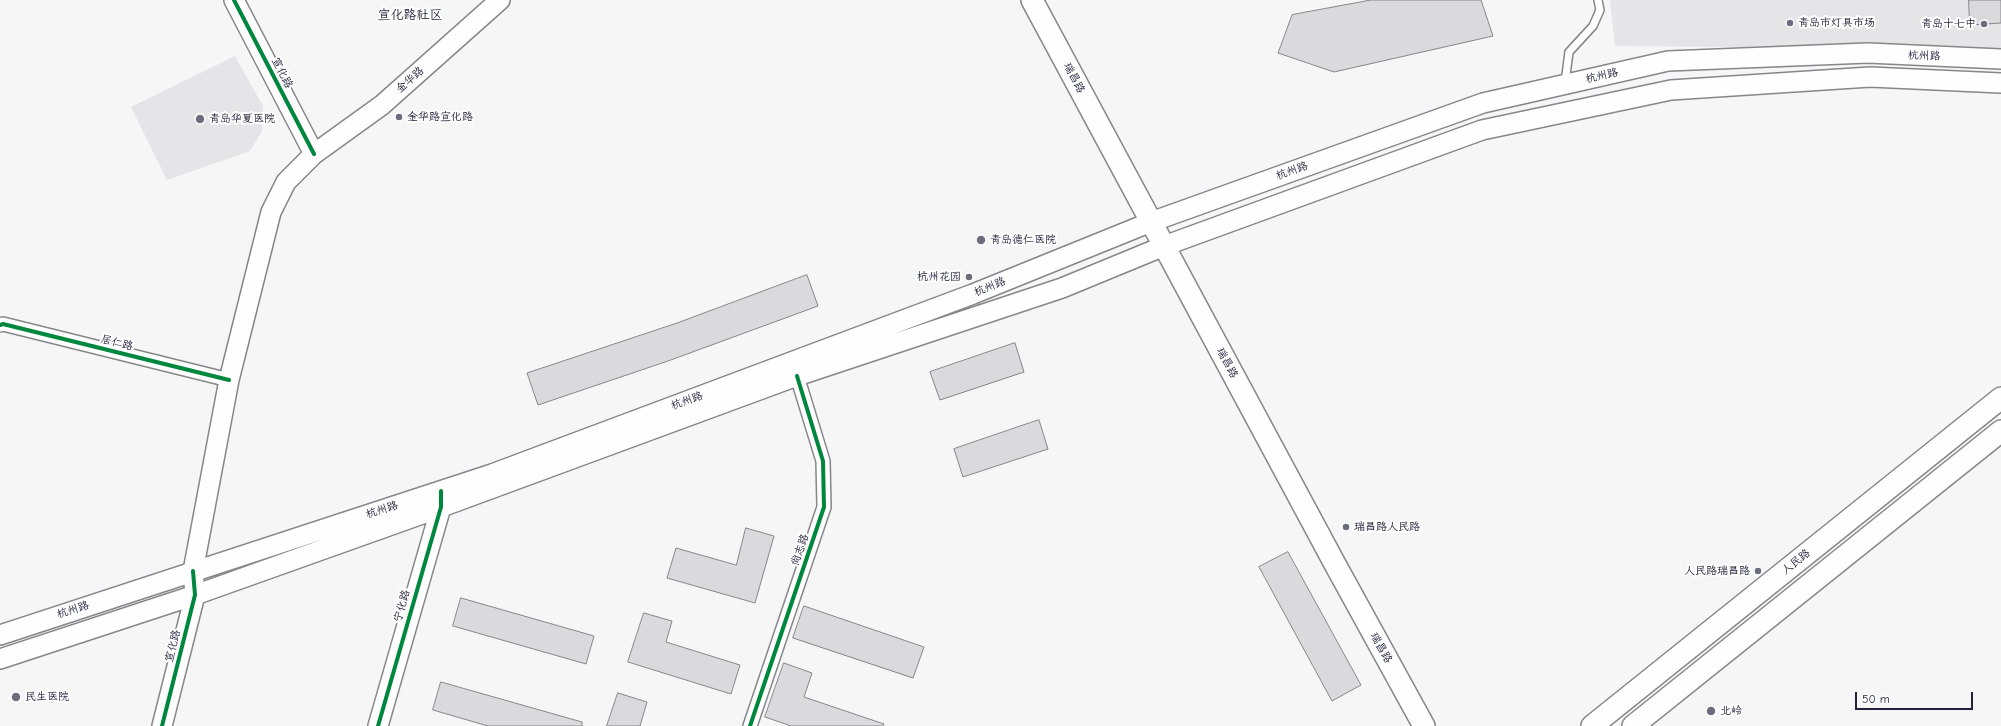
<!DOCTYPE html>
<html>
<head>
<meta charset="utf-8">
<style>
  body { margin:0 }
  #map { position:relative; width:2001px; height:726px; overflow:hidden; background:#f6f6f7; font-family:"Comic Neue",sans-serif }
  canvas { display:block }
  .scale { position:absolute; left:1855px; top:692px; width:118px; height:18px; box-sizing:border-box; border:2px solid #22223b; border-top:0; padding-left:5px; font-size:12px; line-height:14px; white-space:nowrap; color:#22223b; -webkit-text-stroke:3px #fff; paint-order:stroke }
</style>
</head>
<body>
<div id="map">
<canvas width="2001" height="726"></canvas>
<div class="scale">50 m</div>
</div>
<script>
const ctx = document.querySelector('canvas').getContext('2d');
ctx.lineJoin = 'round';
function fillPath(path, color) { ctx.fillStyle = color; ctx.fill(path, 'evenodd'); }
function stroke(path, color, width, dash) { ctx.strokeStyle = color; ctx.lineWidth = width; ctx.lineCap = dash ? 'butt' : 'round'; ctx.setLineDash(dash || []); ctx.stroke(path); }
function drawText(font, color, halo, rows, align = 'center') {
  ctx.font = font + ' "Comic Neue","LXGW WenKai TC",sans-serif'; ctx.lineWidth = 4; ctx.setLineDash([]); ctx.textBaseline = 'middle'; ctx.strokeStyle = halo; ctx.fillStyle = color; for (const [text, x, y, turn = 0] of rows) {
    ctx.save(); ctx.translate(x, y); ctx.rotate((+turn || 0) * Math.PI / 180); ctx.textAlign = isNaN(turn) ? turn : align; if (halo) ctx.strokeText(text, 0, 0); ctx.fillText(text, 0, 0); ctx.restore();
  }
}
fillPath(new Path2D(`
  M1610,0H2001V48L1968,49L1615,46Z
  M235,56L263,106L262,131L250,151L167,180L131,107Z`), '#e5e5e8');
const building = new Path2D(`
  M1371,0H1481L1493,36L1334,72L1278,53L1292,15Z
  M1969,0H2001V23L1970,25Z
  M807,275L818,306L668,361L538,405L527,373L677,323Z
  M1015,343L1024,372L940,400L930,372Z
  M1039,420L1048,449L963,477L954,449Z
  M746,528L774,536L755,603L667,578L676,548L736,565Z
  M1288,552L1361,685L1332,701L1259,567Z
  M461,598L594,636L586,664L453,626Z
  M804,606L924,647L913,678L793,638Z
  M644,613L672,621L666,642L740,665L731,694L628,662Z
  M784,663L812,673L804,697L884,724L883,726H791L765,717Z
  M441,682L582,722V726H488L433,710Z
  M618,693L647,702L640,726H607Z`);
fillPath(building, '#dadadd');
stroke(building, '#86868b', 1);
const lane = new Path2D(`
  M1565,83L1569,52L1593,26L1600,10L1598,0`);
const street = new Path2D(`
  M0,325L3,324L229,380
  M750,726L824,507L823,461L797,376`);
const secondary = new Path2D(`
  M234,0L314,154
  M0,635L492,474L973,294L1151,222L1483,103L1668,61L1868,53L2001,59
  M0,659L195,595L428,512L797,376L1062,288L1164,246L1482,130L1671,90L1870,77L2001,83
  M162,726L195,595L193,571L229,380L271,212L286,182L314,154L382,105L500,0
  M378,726L441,507V499`);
const primary = new Path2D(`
  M1032,0L1336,566L1424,726
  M1592,726L2001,398
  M1633,726L2001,431`);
stroke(lane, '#86868b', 10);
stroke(street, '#86868b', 16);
stroke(secondary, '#86868b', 22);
stroke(primary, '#86868b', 24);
stroke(lane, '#fefefe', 7);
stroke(street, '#fefefe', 13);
stroke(secondary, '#fefefe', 19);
stroke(primary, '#fefefe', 21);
stroke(new Path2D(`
  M234,0L314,154
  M0,325L3,324L229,380
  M162,726L195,595L193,571
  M378,726L441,507V491
  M750,726L824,507L823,461L797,376`), '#00873e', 4);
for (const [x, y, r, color] of [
  [1790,23,4,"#6c6c7d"],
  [1984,24,4,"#6c6c7d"],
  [399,117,4,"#6c6c7d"],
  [200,119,5,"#6c6c7d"],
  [981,240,5,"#6c6c7d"],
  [969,277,4,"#6c6c7d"],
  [1346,527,4,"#6c6c7d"],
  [1758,571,4,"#6c6c7d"],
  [16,697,5,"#6c6c7d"],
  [1711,711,5,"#6c6c7d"]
]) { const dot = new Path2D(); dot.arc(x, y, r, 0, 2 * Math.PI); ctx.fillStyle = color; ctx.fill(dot); stroke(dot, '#fff', 1.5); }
drawText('11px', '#22223b', '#fff', [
  ["青岛市灯具市场",1798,23],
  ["青岛十七中",1976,24,"right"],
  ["金华路宣化路",407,117],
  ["青岛华夏医院",209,119],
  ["青岛德仁医院",990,240],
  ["杭州花园",961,277,"right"],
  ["瑞昌路人民路",1354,527],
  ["人民路瑞昌路",1750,571,"right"],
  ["民生医院",25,697],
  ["北岭",1720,711]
], 'left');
drawText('11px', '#22223b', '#fff', [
  ["杭州路",1924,56,2],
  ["宣化路",282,73,63],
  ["杭州路",1602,76,-13],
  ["瑞昌路",1074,78,62],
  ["金华路",410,80,-42],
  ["杭州路",1292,171,-20],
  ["杭州路",990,287,-22],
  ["居仁路",117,343,14],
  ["瑞昌路",1227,363,62],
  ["杭州路",687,401,-20],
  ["杭州路",382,510,-18],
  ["尚志路",800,550,-71],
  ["人民路",1796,562,-39],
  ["宁化路",402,606,-74],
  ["杭州路",73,610,-18],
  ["宣化路",173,646,-76],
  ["瑞昌路",1381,648,61]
]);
drawText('13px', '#22223b', '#fff', [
  ["宣化路社区",410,15]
]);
</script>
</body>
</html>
